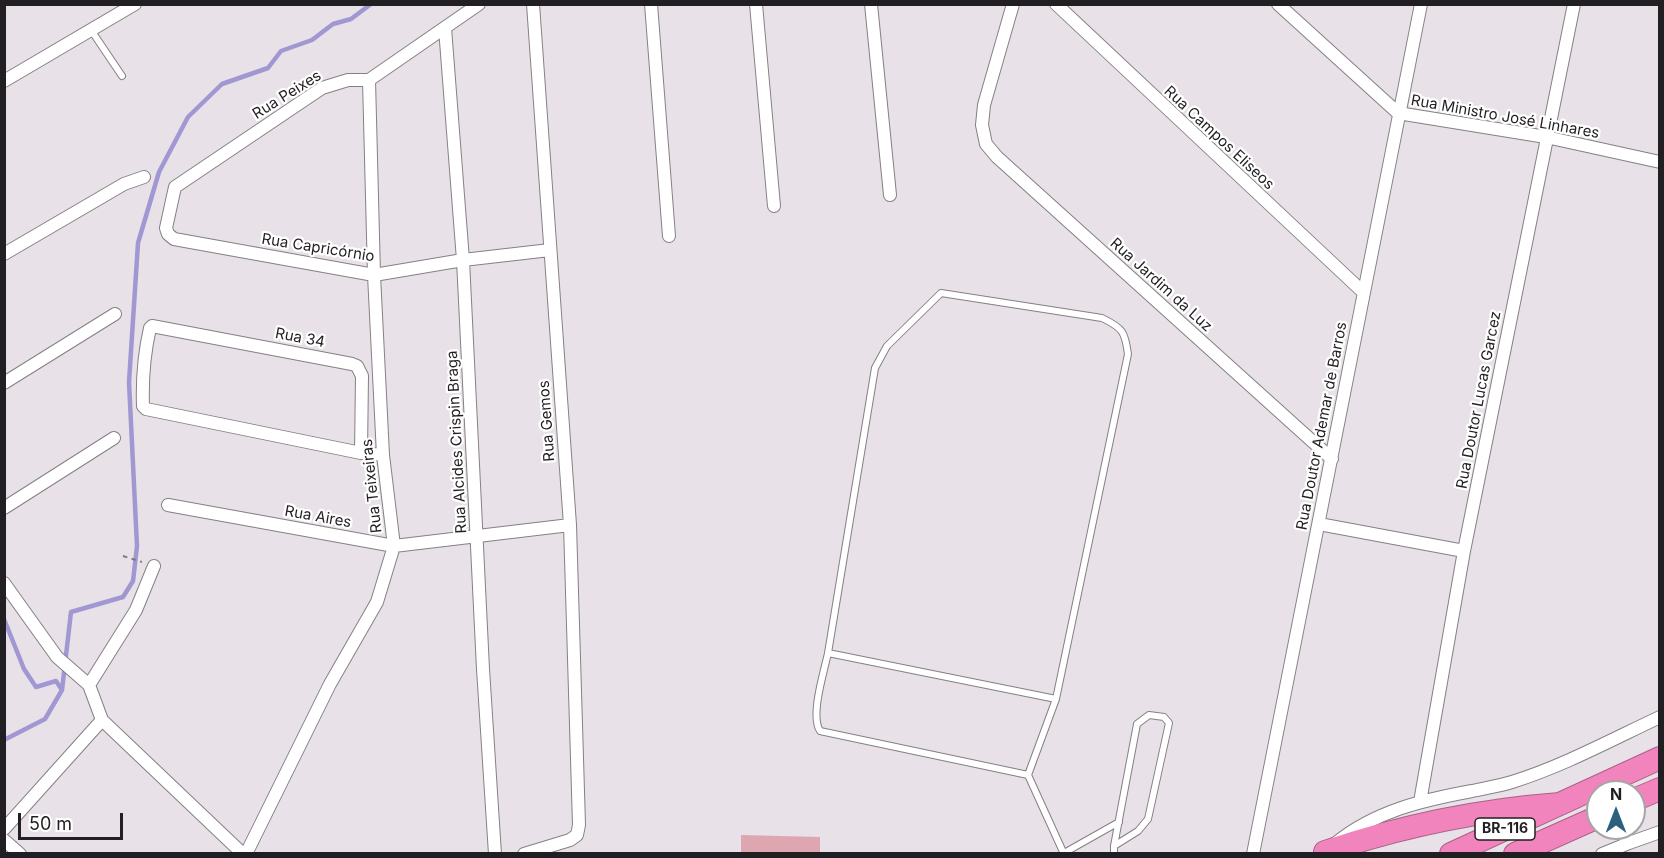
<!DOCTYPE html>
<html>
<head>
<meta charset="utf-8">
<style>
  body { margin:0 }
  #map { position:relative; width:1664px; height:858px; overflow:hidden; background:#e8e1e7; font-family:Inter,sans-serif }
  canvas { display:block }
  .frame { position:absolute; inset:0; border:6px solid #211f21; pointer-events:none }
  .north { position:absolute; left:1586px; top:780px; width:60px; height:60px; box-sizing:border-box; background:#fff; border:2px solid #a6a5a6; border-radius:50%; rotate:0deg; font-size:16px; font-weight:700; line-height:24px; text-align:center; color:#211f21 }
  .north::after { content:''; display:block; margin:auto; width:21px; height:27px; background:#2c617d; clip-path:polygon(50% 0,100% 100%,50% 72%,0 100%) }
  .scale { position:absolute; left:18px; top:813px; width:105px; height:27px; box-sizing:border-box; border:3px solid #211f21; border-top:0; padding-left:8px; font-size:18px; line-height:21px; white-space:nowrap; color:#211f21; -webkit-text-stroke:4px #fff; paint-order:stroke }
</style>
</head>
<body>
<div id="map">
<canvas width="1664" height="858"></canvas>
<div class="frame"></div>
<div class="north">N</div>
<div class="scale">50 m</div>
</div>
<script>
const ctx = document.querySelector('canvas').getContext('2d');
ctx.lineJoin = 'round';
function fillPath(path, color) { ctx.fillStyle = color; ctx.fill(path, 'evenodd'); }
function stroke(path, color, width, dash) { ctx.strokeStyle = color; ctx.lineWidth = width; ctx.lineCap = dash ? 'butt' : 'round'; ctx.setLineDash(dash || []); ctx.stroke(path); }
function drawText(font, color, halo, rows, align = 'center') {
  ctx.font = font + ' Inter,sans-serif'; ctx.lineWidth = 4.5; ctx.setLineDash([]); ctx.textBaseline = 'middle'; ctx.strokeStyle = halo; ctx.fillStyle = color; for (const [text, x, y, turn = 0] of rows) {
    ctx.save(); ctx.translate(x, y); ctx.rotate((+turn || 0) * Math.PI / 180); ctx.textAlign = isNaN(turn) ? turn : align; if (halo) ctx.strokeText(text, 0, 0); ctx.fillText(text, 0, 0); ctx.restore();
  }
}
fillPath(new Path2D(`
  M741,835L820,837V853H741Z`), '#dea6b0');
stroke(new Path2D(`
  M4,619L24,669L36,687L56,681L62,690
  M4,740L45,719L62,690L71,612L123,597L133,581L137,546L129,382L138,243L159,172L188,117L222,84L268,68L281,51L312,40L333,24L351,19L371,4`), '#a198d3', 4.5);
const lane = new Path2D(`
  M91,30L122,76
  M828,653C824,672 810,715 820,731L1028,775
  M1056,699L828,653L875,368L887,346L941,293L1102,318C1123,328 1125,332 1128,354L1056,699L1028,775L1064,854
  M1114,846L1138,831L1148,819L1169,723L1164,717L1149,715L1137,724L1114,846V854
  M1064,853L1119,822`);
const street = new Path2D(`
  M479,4L369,80H348L322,88L175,187L166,228L168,234L174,239L374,275L463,260L550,250
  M651,4L669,236
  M756,4L774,206
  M871,4L890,195
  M1013,4L984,105L982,125L986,144L997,157L1332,459
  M1056,4L1363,292
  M1278,4L1398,113L1546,137L1660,162
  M445,28L463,260L483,669L495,854
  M4,81L135,4
  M4,254L124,184L144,177
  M4,383L115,314
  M361,453L362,376L357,366L352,364L152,326L150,328C144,354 142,378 143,406L146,409L361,453L383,455
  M168,505L394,546L570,525
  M4,508L114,438
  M1319,524L1464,551
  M4,583L57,657L89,685L102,720L243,854
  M89,685L136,610L154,566
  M1420,802L1464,551L1574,4
  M4,829L102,720
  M4,840L20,854
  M1336,843C1375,811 1423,800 1472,791C1485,788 1499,786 1512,782C1563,766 1611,740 1660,717
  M1629,843L1660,832
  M246,854L330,684L377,602L394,546L383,455L374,275L369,80
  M524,854L570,840L577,835L579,825L570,525L533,4
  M1253,854L1421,4
  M1602,854L1629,843L1621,828`);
const highway = new Path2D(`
  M1634,800L1660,789
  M1325,852C1401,826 1479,810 1560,804
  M1451,854L1660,758
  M1515,854L1598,817`);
stroke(lane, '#858085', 8);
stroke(street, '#858085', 14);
stroke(highway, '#a96186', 24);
stroke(new Path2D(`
  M123,556L142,562`), '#7f7a7e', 2, [4.5, 4.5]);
stroke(lane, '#fff', 6);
stroke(street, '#fff', 12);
stroke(highway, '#f284bd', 22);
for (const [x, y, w] of [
  [1505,829,60]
]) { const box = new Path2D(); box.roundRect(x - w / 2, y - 11, w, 22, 4.5); ctx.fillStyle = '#fff'; ctx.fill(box); stroke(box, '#211f21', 1.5); }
drawText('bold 14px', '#211f21', null, [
  ["BR-116",1505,829]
]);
drawText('15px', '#211f21', '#fff', [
  ["Rua Peixes",287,95,-32],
  ["Rua Ministro José Linhares",1505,117,10],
  ["Rua Campos Eliseos",1219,138,43],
  ["Rua Capricórnio",318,248,9],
  ["Rua Jardim da Luz",1161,285,42],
  ["Rua 34",300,338,11],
  ["Rua Doutor Lucas Garcez",1479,400,-79],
  ["Rua Gemos",547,421,-94],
  ["Rua Doutor Ademar de Barros",1322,426,-79],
  ["Rua Alcides Crispin Braga",457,442,-93],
  ["Rua Teixeiras",372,486,-96],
  ["Rua Aires",318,517,10]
]);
</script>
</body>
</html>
